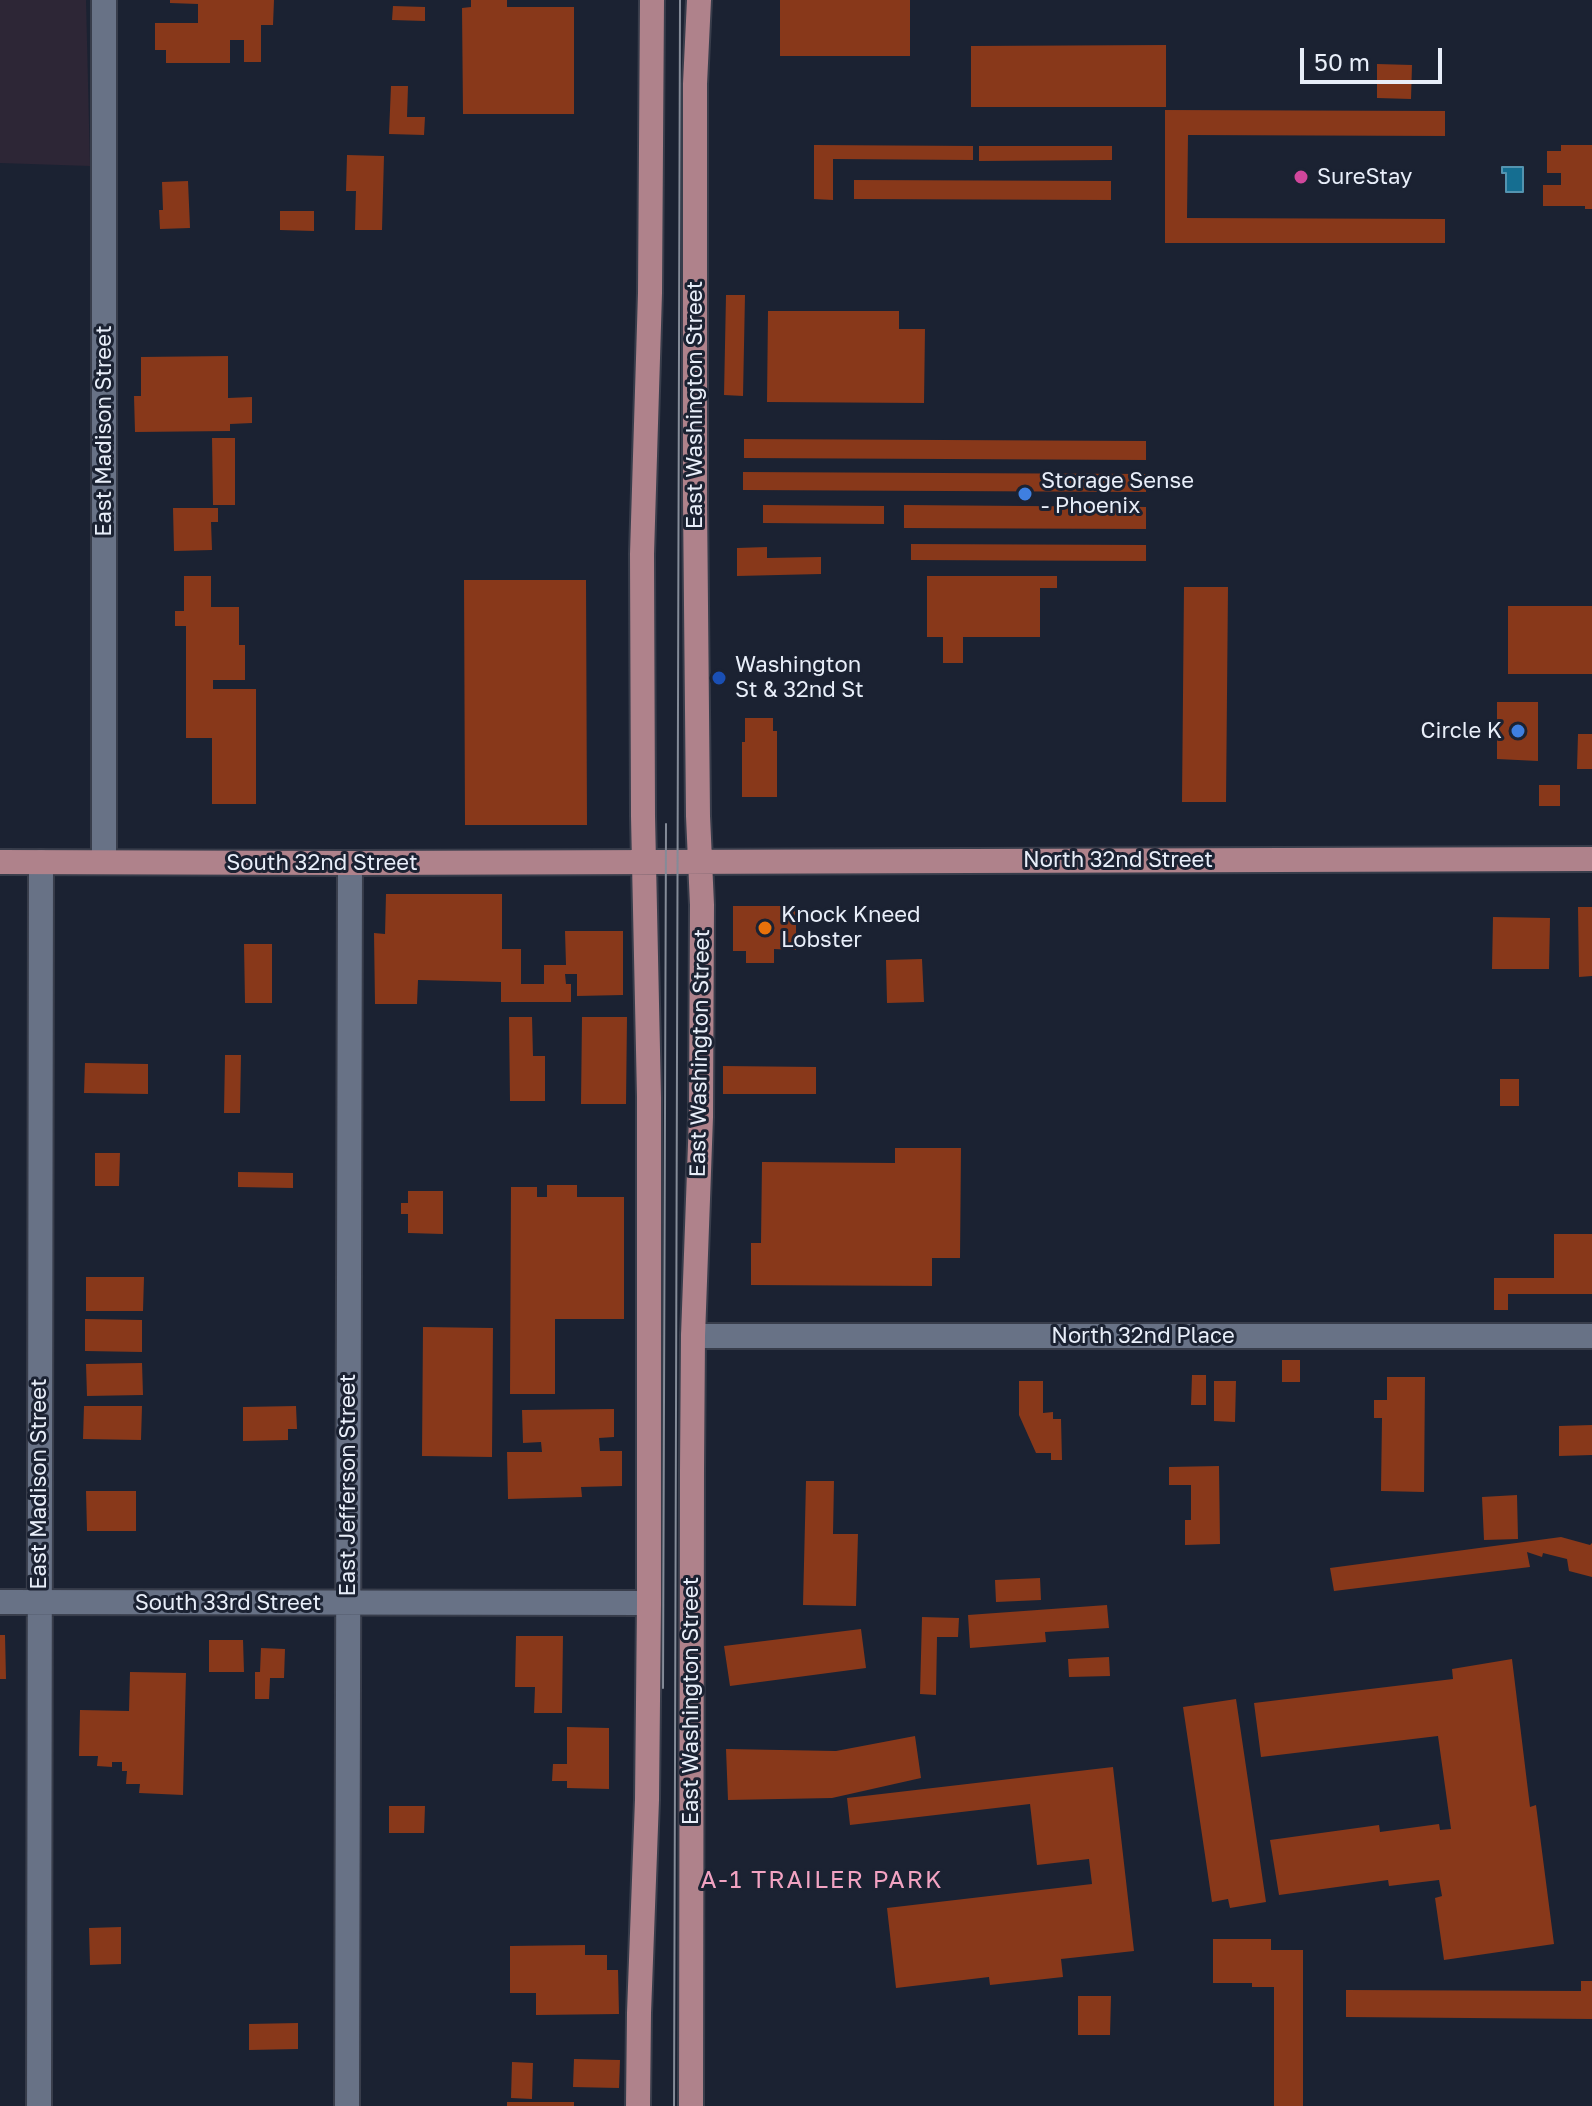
<!DOCTYPE html>
<html>
<head>
<meta charset="utf-8">
<style>
  body { margin:0 }
  #map { position:relative; width:1592px; height:2106px; overflow:hidden; background:#1b2232; font-family:"Golos Text",sans-serif }
  canvas { display:block }
  .scale { position:absolute; left:1300px; top:48px; width:142px; height:36px; box-sizing:border-box; border:4px solid #e8eef9; border-top:0; padding-left:10px; font-size:24px; line-height:28px; white-space:nowrap; color:#e8eef9; -webkit-text-stroke:6px #1b2232; paint-order:stroke }
</style>
</head>
<body>
<div id="map">
<canvas width="1592" height="2106"></canvas>
<div class="scale">50 m</div>
</div>
<script>
const ctx = document.querySelector('canvas').getContext('2d');
ctx.lineJoin = 'round';
function fillPath(path, color) { ctx.fillStyle = color; ctx.fill(path, 'evenodd'); }
function stroke(path, color, width, dash) { ctx.strokeStyle = color; ctx.lineWidth = width; ctx.lineCap = dash ? 'butt' : 'round'; ctx.setLineDash(dash || []); ctx.stroke(path); }
function drawText(font, color, halo, rows, align = 'center') {
  ctx.font = font + ' "Golos Text",sans-serif'; ctx.lineWidth = 6; ctx.setLineDash([]); ctx.textBaseline = 'middle'; ctx.strokeStyle = halo; ctx.fillStyle = color; for (const [text, x, y, turn = 0] of rows) {
    ctx.save(); ctx.translate(x, y); ctx.rotate((+turn || 0) * Math.PI / 180); ctx.textAlign = isNaN(turn) ? turn : align; if (halo) ctx.strokeText(text, 0, 0); ctx.fillText(text, 0, 0); ctx.restore();
  }
}
fillPath(new Path2D(`
  M0,0H86L90,166L0,163Z`), '#2d2636');
const water = new Path2D(`
  M1502,167H1523V192H1506V173H1502Z`);
fillPath(water, '#156e91');
stroke(water, '#5494b0', 2);
fillPath(new Path2D(`
  M170,0H274L273,25H261V62H244V40H230V63H166V50H155V23H198V4L170,3Z
  M471,0H507V7H574V114H463L462,8L471,7Z
  M780,0H910V56H780Z
  M393,6L425,7V21L392,20Z
  M1166,45V107H971V46Z
  M1377,64L1412,65L1411,99L1377,98Z
  M391,86H408L407,117H425L424,135L389,134Z
  M1165,110L1445,111V136L1188,135L1187,218L1445,219V243H1165Z
  M814,145L973,146V160L833,159V200L814,199Z
  M1561,145H1592V209H1585V206H1543V185H1561V173H1547V151H1561Z
  M979,146H1112V160L979,161Z
  M347,155L384,156L382,230H355L356,191H346Z
  M854,180L1111,181V200L854,199Z
  M188,181L190,228L160,229L159,210H163L162,182Z
  M280,211H314V231L280,230Z
  M726,295H745L743,396L724,395Z
  M768,311H899V329H925L924,403L767,402Z
  M228,356V398L252,397V423L230,424V431L135,432L134,396H141V357Z
  M212,438H235V505H213Z
  M744,439L1146,441V460L744,458Z
  M743,472L1146,474V492L743,490Z
  M763,505L884,506V524L763,523Z
  M904,505L1146,507V529L904,528Z
  M173,508H218V522H211L212,550L174,551Z
  M911,544L1146,545V561L911,560Z
  M767,547V558L821,557V574L737,576V548Z
  M184,576H211V607H239V645H245V680H213V689H256V804H212V738H186V626H175V611H184Z
  M927,576H1057V588H1040V637H963V663H943V637H927Z
  M464,580H586L587,825H465Z
  M1184,587H1228L1226,802H1182Z
  M1508,606H1592V674H1508Z
  M1497,702H1538V761L1497,759Z
  M745,718H773V731H777V797H742V742H745Z
  M1578,734H1592V769H1577Z
  M1539,785H1560V806H1539Z
  M386,894H502V949H521V984H544V965H566L565,931H623V995L577,996V974H565L566,984H571V1002H501V982L418,980L417,1004H375L374,933L385,934Z
  M733,906H796V950L774,949V963H746V951H733Z
  M1578,907H1592V976L1579,977Z
  M1493,917L1550,918L1549,969H1492Z
  M244,944H272V1003H245Z
  M922,959L924,1002L887,1003L886,960Z
  M509,1017H532L533,1056H545V1101H510Z
  M582,1017H627L626,1104H581Z
  M225,1055H241L240,1113H224Z
  M85,1063L148,1064V1094L84,1093Z
  M723,1066L816,1067V1094H723Z
  M1500,1079H1519V1106H1500Z
  M895,1148H961L960,1258H932V1286L751,1285V1243H761L762,1162L895,1163Z
  M95,1153H120L119,1186H95Z
  M238,1172L293,1173V1188L238,1187Z
  M547,1185H577V1197H624V1319H555V1394H510L511,1187H537V1197H547Z
  M408,1191H443V1234L408,1233V1214H401V1203H408Z
  M1554,1234H1592V1294H1508V1310H1494V1278H1554Z
  M86,1277H144L143,1311H86Z
  M85,1319L142,1320V1352L85,1351Z
  M423,1327L493,1328L492,1457L422,1456Z
  M1282,1360H1300V1382H1282Z
  M142,1363L143,1395L87,1396L86,1364Z
  M1192,1375H1206V1405H1191Z
  M1387,1377H1425L1424,1492L1381,1491L1382,1418H1374V1400H1387Z
  M1019,1381H1043V1413L1053,1412V1419H1061L1062,1460H1051V1453H1036L1019,1415Z
  M1214,1381H1236L1235,1422L1214,1421Z
  M84,1406H142L141,1440L83,1439Z
  M296,1406L297,1429H288V1440L243,1441V1407Z
  M614,1409V1437L599,1438L600,1451H622V1486L581,1487L582,1497L508,1499L507,1452H542L541,1442L523,1443L522,1410Z
  M1592,1425V1455L1559,1456V1426Z
  M1219,1466L1220,1544L1185,1545V1520H1191V1485H1169V1467Z
  M806,1481H834L833,1534H858L856,1606L803,1605Z
  M86,1491H136V1531H87Z
  M1517,1495L1518,1539L1484,1540L1482,1497Z
  M1561,1537L1590,1545L1592,1543V1577L1569,1571L1567,1559L1543,1553L1542,1557L1527,1552L1530,1567L1334,1591L1330,1568Z
  M1040,1578L1041,1600L996,1602L995,1580Z
  M1107,1605L1109,1628L1045,1632L1046,1642L970,1648L968,1615Z
  M922,1617L959,1618L958,1637H937L936,1695L920,1694Z
  M861,1629L866,1668L730,1686L724,1646Z
  M0,1635H5L6,1679H0Z
  M516,1636H563L562,1713H534L535,1687H515Z
  M209,1640H243L244,1672H209Z
  M261,1648L285,1649L284,1678H270L269,1699H255V1672H260Z
  M1109,1657L1110,1676L1069,1677L1068,1659Z
  M1512,1659L1530,1807L1536,1805L1554,1944L1444,1960L1435,1898L1442,1896L1439,1880L1389,1886L1388,1880L1279,1895L1270,1840L1379,1825L1380,1832L1439,1824L1440,1830L1451,1829L1438,1736L1261,1757L1254,1703L1453,1679L1452,1669Z
  M130,1672L186,1673L183,1795L139,1793L140,1784H126L127,1771H122V1762H112V1767L97,1766L98,1756H79L80,1710L129,1711Z
  M1236,1699L1266,1902L1230,1908L1228,1899L1212,1902L1183,1707Z
  M567,1727L609,1728V1789L567,1788V1781H552L553,1764H567Z
  M915,1736L921,1778L832,1798L728,1800L726,1749L836,1751Z
  M1113,1767L1134,1951L1061,1959L1063,1977L990,1985L989,1977L896,1988L887,1908L1092,1884L1089,1859L1037,1865L1030,1804L850,1825L847,1798Z
  M389,1806H425L424,1833H389Z
  M121,1927V1964L90,1965L89,1928Z
  M1213,1939H1271V1950H1303V2106H1274V1987H1252V1983H1213Z
  M585,1945V1955H607V1970H618L619,2014L536,2015V1993H510V1946Z
  M1581,1981H1592V2019L1346,2017V1990L1581,1991Z
  M1078,1996H1111L1110,2035H1078Z
  M298,2023V2049L249,2050V2024Z
  M574,2059L620,2060L619,2088L573,2087Z
  M512,2062L533,2063L532,2099L511,2098Z
  M507,2102H574V2106H507Z`), '#88381a');
const minor = new Path2D(`
  M104,862V0
  M693,1336H1592
  M0,1602L649,1603
  M39,2106L41,862
  M347,2106L350,863`);
const major = new Path2D(`
  M0,862L350,863L1592,859
  M638,2106L639,2013L647,1800L649,1603V1097L643,816L642,554L650,293L652,0
  M691,2106L692,1470L693,1336L701,1117L702,905L698,816L695,500V84L699,0`);
stroke(minor, '#383d4b', 28);
stroke(major, '#383d4b', 28);
stroke(minor, '#687286', 24);
stroke(major, '#af828b', 24);
stroke(new Path2D(`
  M663,1688L666,824
  M674,2106L680,0`), '#848b98', 2);
for (const [x, y, r, color] of [
  [1301,177,8,"#d1479c"],
  [1025,494,8,"#3f7fe0"],
  [719,678,8,"#1a4fb4"],
  [1518,731,8,"#3f7fe0"],
  [765,928,8,"#e8710a"]
]) { const dot = new Path2D(); dot.arc(x, y, r, 0, 2 * Math.PI); ctx.fillStyle = color; ctx.fill(dot); stroke(dot, '#1b2232', 3); }
drawText('22px', '#e8eef9', '#1b2232', [
  ["SureStay",1317,177],
  ["Storage Sense",1041,481],
  ["- Phoenix",1041,506],
  ["Washington",735,665],
  ["St & 32nd St",735,690],
  ["Circle K",1502,731,"right"],
  ["Knock Kneed",781,915],
  ["Lobster",781,940]
], 'left');
drawText('22px', '#e8eef9', '#1b2232', [
  ["East Washington Street",695,405,-90],
  ["East Madison Street",104,431,-90],
  ["North 32nd Street",1118,860],
  ["South 32nd Street",322,863],
  ["East Washington Street",700,1053,-89],
  ["North 32nd Place",1143,1336],
  ["East Madison Street",39,1484,-90],
  ["East Jefferson Street",348,1485,-90],
  ["South 33rd Street",228,1603],
  ["East Washington Street",691,1701,-90]
]);
ctx.letterSpacing = '2px';
drawText('24px', '#f2a3c2', '#1b2232', [
  ["A-1 TRAILER PARK",822,1880]
]);
ctx.letterSpacing = '0px';
</script>
</body>
</html>
